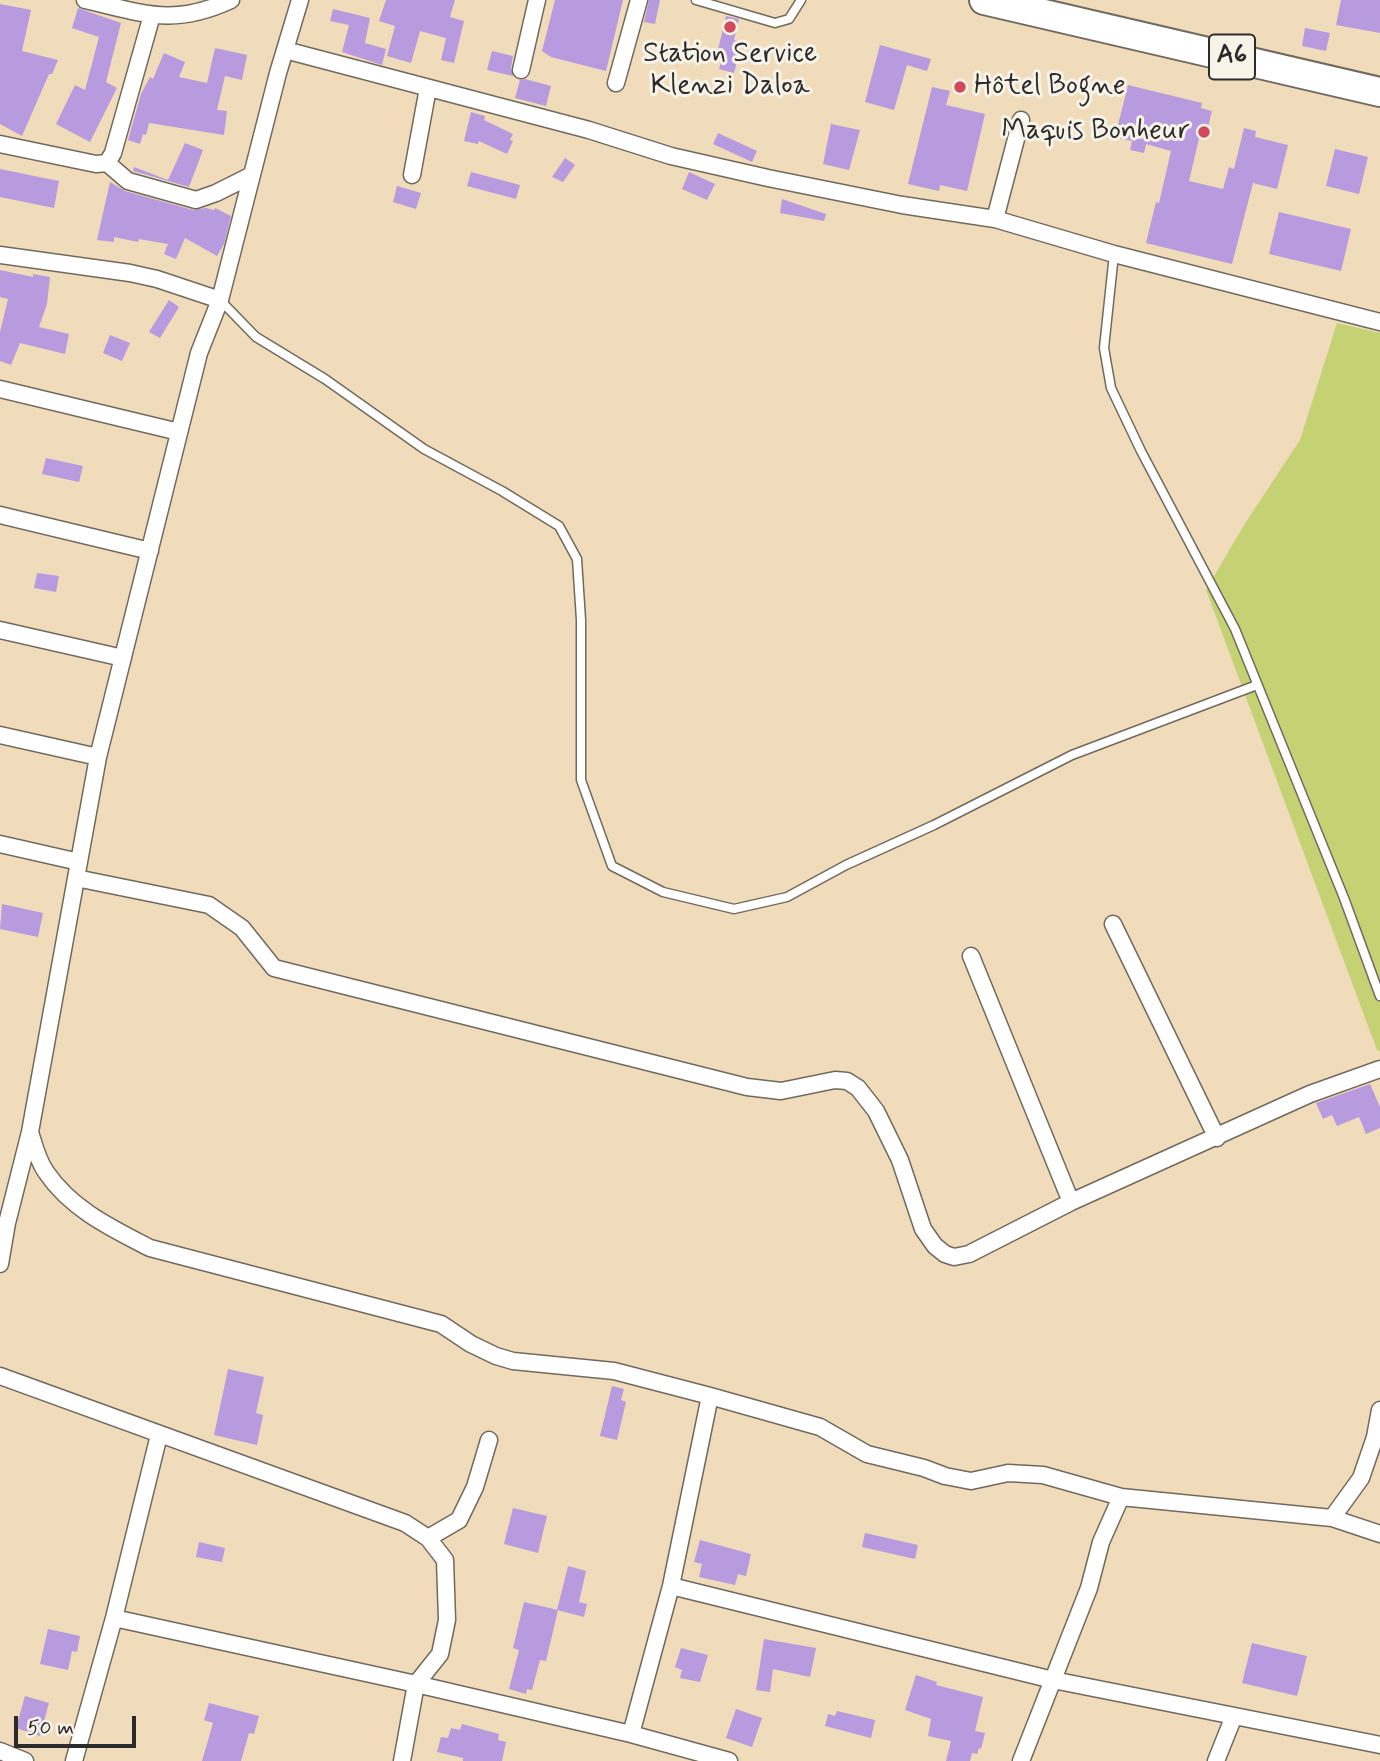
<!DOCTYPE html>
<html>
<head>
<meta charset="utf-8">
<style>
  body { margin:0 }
  #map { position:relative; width:1380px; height:1761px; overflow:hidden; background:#f0dcbb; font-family:Mynerve,sans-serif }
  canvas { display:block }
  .scale { position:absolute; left:14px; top:1716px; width:122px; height:32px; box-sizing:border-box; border:4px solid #2b2b2b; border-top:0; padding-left:9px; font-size:21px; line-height:24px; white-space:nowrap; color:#2b2b2b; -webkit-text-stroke:5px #f7f3e8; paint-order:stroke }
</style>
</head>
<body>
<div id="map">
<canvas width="1380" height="1761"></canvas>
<div class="scale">50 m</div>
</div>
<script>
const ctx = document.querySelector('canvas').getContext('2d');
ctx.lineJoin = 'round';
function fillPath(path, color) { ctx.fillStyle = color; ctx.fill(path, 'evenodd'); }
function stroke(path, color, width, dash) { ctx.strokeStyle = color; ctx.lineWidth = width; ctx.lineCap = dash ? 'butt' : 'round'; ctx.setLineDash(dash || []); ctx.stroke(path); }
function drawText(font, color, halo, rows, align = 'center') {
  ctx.font = font + ' Mynerve,sans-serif'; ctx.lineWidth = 6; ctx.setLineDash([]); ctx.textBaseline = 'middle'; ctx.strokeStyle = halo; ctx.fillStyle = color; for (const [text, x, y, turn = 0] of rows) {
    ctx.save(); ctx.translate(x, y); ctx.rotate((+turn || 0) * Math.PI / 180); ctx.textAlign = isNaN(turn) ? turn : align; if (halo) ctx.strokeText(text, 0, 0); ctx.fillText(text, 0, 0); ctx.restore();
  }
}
fillPath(new Path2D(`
  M1337,323L1380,333V1051L1377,1050L1206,590L1244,525L1300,440Z`), '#c4d274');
fillPath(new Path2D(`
  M386,0H455L450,17L464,21L454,63L441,60L446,38L420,31L411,63L387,56L395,26L379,21Z
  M555,0H623L606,71L551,57L542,51Z
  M649,0H660L655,24L644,22Z
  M1341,0H1380V33L1336,25Z
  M0,4L31,10L22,51L58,60L52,74H49L22,136L0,124Z
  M78,8L121,23L106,82L117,88L90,142L56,124L75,85L85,90L99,37L72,28Z
  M333,9L370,18L365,43L386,49L382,65L342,52L349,25L330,21Z
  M726,16L739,19L734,40L742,42L734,73L719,69L724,51L718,50Z
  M1305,28L1330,33L1326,51L1302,46Z
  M880,45L931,59L927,71L907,65L894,110L865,102Z
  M215,48L247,55L242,80L225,76L217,110L227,111L224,135L149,123L146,135L143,134L140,144L128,140L141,94L150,77L153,79L164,53L185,62L179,77L207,83Z
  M492,51L513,56L511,68L513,76L487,70Z
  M525,79L551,86L546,106L515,98L520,80Z
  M1128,85L1202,103L1201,108L1212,111L1207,131L1201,130L1189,181L1223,189L1229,167L1234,169L1244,128L1256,131L1255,137L1288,145L1277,189L1253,183L1232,264L1146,243L1156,202L1159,203L1171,151L1146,144L1144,153L1130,150L1132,141L1115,137Z
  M932,87L950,91L946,105L985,114L967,191L940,185L939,191L908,184Z
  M471,112L485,116L484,120L513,134L510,140L513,141L507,154L479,141L478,144L464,141Z
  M831,124L860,130L849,170L823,164Z
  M718,133L757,151L752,162L713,144Z
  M185,143L203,150L189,187L133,171L134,167L168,180Z
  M1335,149L1368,157L1359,194L1326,186Z
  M565,158L575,165L563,182L552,177Z
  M0,169L59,181L54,208L0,197Z
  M471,172L520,185L516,199L467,186Z
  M689,172L715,184L707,200L682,189Z
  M110,182L125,191L193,210L206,208L214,210L215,208L231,216L224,244L217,256L185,238L176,259L164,254L168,244L139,239L138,242L114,237V242L97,240Z
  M397,186L421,193L416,209L393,202Z
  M782,199L826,214L824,221L780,213Z
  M1279,212L1351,229L1341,271L1269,254Z
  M0,270L33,277V274L50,277L47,304L39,327L69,334L65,354L20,343L11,365L0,361V332L8,299L0,297Z
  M169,300L179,307L160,338L149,332Z
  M110,335L130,343L122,361L103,353Z
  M46,458L83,466L79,482L42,474Z
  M37,573L59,576L56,592L34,588Z
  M2,904L43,913L38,937L0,929Z
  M1370,1084L1380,1107V1128L1366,1134L1359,1117L1337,1126L1332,1115L1323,1119L1316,1103Z
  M228,1369L264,1377L256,1413L263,1415L257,1445L214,1435Z
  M612,1386L624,1389L621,1400L626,1402L617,1440L600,1436Z
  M513,1508L547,1516L538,1553L504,1544Z
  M865,1533L918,1545L915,1559L862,1547Z
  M700,1540L751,1554L746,1576L738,1574L735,1585L699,1577L702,1564L694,1562Z
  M199,1542L225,1548L222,1562L196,1557Z
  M568,1566L586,1571L579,1602L587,1604L584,1617L557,1610Z
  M524,1602L558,1610L546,1661L540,1660L532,1690L527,1689L526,1694L509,1689L519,1650L513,1648Z
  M48,1629L80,1636L77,1652L72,1651L68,1670L40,1664Z
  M764,1639L816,1648L810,1677L773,1669L770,1692L756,1690Z
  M1252,1643L1307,1656L1297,1696L1242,1683Z
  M681,1648L708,1655L700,1682L680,1678L682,1670L675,1667Z
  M916,1675L937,1682L936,1685L983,1697L975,1731L985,1733L981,1749L979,1748L977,1754L972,1753L970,1761H946L951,1741L928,1736L931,1719L905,1710Z
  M25,1696L49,1703L40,1736L16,1728Z
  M209,1703L259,1716L254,1734L249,1733L241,1761H202L213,1723L204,1720Z
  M736,1709L762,1718L752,1747L726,1738Z
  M837,1711L875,1720L871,1738L825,1726L828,1714L835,1716Z
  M462,1724L499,1734L498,1740L506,1742L502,1761H463V1758L437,1752L441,1737L448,1738L451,1728L460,1730Z`), '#b89ade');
const service = new Path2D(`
  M696,0L775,23L789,19L801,0
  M1114,254L1104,348L1111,388L1141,451L1235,629L1344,898L1380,996
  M220,300L256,337L325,379L424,449L502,491L559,526L577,559L581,620V780L612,866L663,892L734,909L787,897L846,865L934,825L1072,755L1257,685`);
const minor = new Path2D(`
  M85,0C143,13 173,27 231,0
  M285,50L589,130L671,156L768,178L902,205L995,219L1114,254L1380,322
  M521,70L537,0
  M616,83L639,0
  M0,144L96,164L107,163L113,153L152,15
  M107,163L128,181L196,200L216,193L252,175
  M412,175L428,88
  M995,219L1021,120
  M0,255L130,273L157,279L220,300
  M0,389L179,432
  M0,515L150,551
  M0,630L123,658
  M0,735L98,757
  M0,844L79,862
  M76,878L209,905L242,928L274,968L747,1087L781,1091L835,1080L847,1081L858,1088L876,1111L900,1160L923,1229L935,1246L945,1254L954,1257L969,1254L1071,1202L1310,1094L1380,1069
  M1113,924L1217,1138
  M971,956L1071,1202
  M30,1132C34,1145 38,1161 46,1172C71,1209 111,1228 150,1248L441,1324L471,1344L496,1356L513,1361L614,1371L710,1396L820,1427L867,1454L924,1468L945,1476L971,1481L1008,1473L1043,1475L1121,1497
  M0,1264L7,1223L30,1132L98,757L199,353L220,300L278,73L300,0
  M0,1376L405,1523L428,1538L445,1560L447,1620L440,1654L416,1684L631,1734L729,1761
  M1332,1518L1361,1478L1375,1437L1380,1410
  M428,1538L459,1520L475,1487L489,1440
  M671,1586L1053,1680L1380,1745
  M114,1618L416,1684L402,1761
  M631,1734L671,1586L710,1396
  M0,1751L25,1761
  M74,1761L114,1618L159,1435
  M1021,1761L1089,1588L1101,1542L1121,1497L1332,1518L1380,1534
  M1216,1761L1234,1716`);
const trunk = new Path2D(`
  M984,0L1380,92`);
stroke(service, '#70695d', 11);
stroke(minor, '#70695d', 19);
stroke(trunk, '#70695d', 32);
stroke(service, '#fff', 8);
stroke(minor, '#fff', 16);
stroke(trunk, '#fff', 28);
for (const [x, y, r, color] of [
  [730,27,7,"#d1495b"],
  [960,87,7,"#d1495b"],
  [1204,132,7,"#d1495b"]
]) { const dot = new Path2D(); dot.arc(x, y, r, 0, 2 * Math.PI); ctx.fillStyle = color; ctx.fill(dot); stroke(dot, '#f7f3e8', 2.5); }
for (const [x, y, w] of [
  [1232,57,46]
]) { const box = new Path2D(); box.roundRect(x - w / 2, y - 22.5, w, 45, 5); ctx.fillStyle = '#f7f3e8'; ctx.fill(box); stroke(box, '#2b2b2b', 2); }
drawText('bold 26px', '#2b2b2b', null, [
  ["A6",1232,57]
]);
drawText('28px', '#2b2b2b', '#f7f3e8', [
  ["Station Service",730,55],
  ["Klenzi Daloa",730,87],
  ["Hôtel Bogne",974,87,"left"],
  ["Maquis Bonheur",1190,132,"right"]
]);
</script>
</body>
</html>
